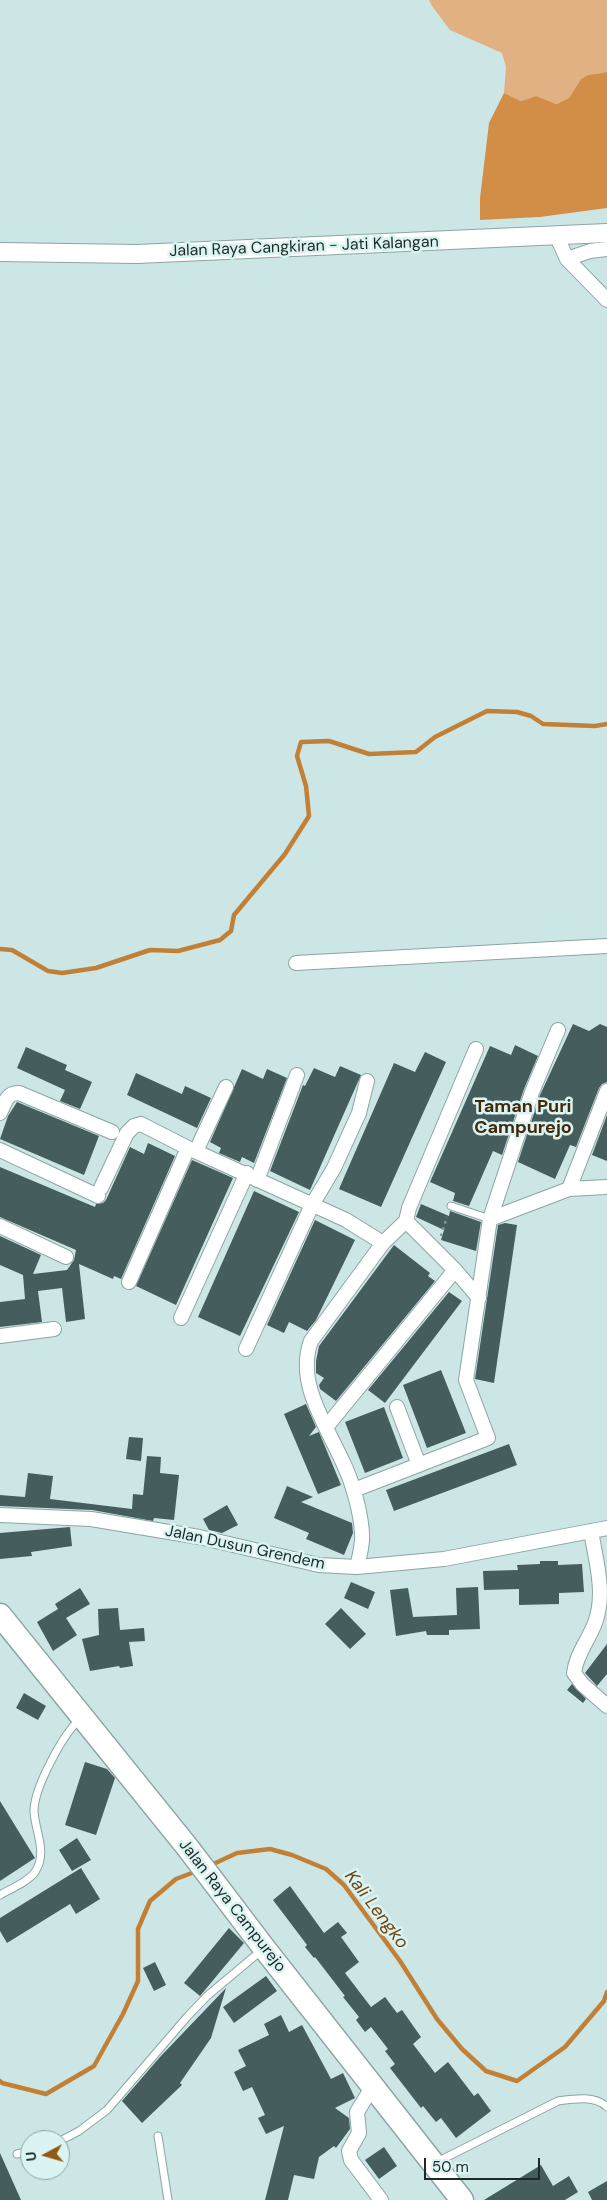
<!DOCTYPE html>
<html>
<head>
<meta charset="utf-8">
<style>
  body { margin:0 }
  #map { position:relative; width:607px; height:2200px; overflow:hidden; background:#cce6e6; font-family:"DM Sans",sans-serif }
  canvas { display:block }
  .north { position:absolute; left:20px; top:2130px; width:50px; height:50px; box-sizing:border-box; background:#d9f4f3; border:1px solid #8ea2a1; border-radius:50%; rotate:264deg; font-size:14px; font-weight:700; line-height:20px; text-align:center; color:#1e2827 }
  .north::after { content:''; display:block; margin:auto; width:18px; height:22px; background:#915913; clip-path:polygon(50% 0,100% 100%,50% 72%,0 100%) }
  .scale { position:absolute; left:424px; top:2158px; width:116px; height:22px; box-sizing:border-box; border:2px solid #1e2827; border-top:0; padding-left:6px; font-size:15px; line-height:18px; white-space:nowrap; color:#1e2827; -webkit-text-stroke:4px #d9f4f3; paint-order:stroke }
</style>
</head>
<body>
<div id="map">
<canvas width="607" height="2200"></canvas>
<div class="north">U</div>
<div class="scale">50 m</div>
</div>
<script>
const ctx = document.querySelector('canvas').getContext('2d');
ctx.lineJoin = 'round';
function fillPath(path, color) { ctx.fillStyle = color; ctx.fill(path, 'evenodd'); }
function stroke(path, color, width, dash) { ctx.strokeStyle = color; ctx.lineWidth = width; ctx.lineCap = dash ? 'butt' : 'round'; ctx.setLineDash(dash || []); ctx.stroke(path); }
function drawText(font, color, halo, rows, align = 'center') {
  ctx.font = font + ' "DM Sans",sans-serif'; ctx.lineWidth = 5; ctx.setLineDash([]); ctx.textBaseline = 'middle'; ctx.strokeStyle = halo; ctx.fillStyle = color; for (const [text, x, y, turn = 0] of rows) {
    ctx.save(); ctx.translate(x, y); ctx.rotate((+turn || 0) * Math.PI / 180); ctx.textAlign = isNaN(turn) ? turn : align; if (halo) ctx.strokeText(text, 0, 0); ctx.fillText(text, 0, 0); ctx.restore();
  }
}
fillPath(new Path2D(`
  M429,0H607V72L588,75L581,79L569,98L555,104L536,96L521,101L504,93L506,67L502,53L450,30L432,6Z`), '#e1b183');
fillPath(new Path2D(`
  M607,72V208L540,217L480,220V198L489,123L504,93L521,101L536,96L556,104L569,98L581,79L588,75Z`), '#d28e47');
stroke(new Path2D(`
  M0,949L12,950L48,971L62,973L96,968L150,950L178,951L220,940L231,931L234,915L285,854L309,816L306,786L297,756L301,742L329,741L369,754L416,752L435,737L487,711L517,712L531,716L543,724L595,726L607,724
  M209,1866L237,1853L270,1849L292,1855L326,1869L344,1885L400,1961L437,2019L462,2049L486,2071L517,2081L565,2047L604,2001L607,1992
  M0,2081L2,2083L46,2094L94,2066L123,2014L138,1981V1929L150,1901L176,1879L197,1871`), '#c28037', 4.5);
fillPath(new Path2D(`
  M573,1024L589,1031L600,1024L607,1027V1082L602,1084L599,1088L576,1147L570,1145L555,1179L518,1162L540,1095Z
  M515,1045L538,1056L524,1089L502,1155L493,1151L469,1206L453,1201L455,1193L430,1182L490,1046L511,1055Z
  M26,1047L67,1065L65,1070L92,1082L80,1109L60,1101L65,1090L17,1068Z
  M425,1052L446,1062L381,1207L339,1189L394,1063L415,1072Z
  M340,1066L361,1075L310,1190L270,1171L303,1085L305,1086L314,1068L335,1077Z
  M242,1069L263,1079L267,1069L287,1078L254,1163L242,1157L240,1162L219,1153L221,1148L210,1142Z
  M136,1073L182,1094L185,1086L211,1098L197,1128L127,1095Z
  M17,1102L99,1136L84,1175L0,1139L8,1116Z
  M607,1115V1161L592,1155Z
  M148,1143L175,1156L121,1279L114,1276L113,1279L79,1264L85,1319L66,1322L62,1288L38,1291L42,1322L0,1327V1302L25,1299L23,1275L0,1265V1236L41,1255L33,1274L67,1270L74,1260L76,1250L0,1217V1167L95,1207L96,1204L103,1203L106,1200L130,1147L144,1154Z
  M192,1160L233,1178L176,1305L136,1286Z
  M254,1191L299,1212L240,1336L198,1317Z
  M421,1204L449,1216L450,1211L481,1222L476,1251L441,1240L444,1230L416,1217Z
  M315,1220L355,1240L316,1320L307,1331L289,1322L284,1333L267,1325Z
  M505,1223L517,1225L494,1383L475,1379L498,1225Z
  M394,1245L430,1273L428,1276L435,1281L336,1401L320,1389L319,1385L324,1378L316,1373V1361L319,1346Z
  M449,1292L462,1301L385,1403L368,1390Z
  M441,1370L466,1433L427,1448L403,1385Z
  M306,1404L316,1427L309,1436L319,1432L341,1485L318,1494L284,1414Z
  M384,1407L403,1458L365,1473L345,1422Z
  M129,1437L143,1438L141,1461L126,1459Z
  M509,1444L517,1465L394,1511L386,1490Z
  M147,1456L161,1457L160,1473L179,1475L174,1520L154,1518L153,1521L92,1510L0,1506V1495L25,1497L28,1473L53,1476L50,1499L132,1509L133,1494L143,1495Z
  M287,1486L313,1497L301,1502L352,1523L353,1533L344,1555L306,1539L309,1533L274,1518Z
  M227,1505L238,1525L222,1533L209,1530L203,1519Z
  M70,1527L72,1546L31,1552L32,1556L0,1559V1533Z
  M540,1561H558V1565L582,1564L584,1592L559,1593V1604L519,1605V1589L484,1590L483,1571L518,1570L517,1565L540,1564Z
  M351,1582L375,1592L368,1609L344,1598Z
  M478,1587L480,1629L449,1630V1635H427L426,1631L396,1636L390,1590L408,1588L413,1617L457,1615L456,1588Z
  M80,1588L90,1604L66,1618L77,1635L53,1651L37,1622L58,1609L55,1604Z
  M118,1608L120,1630L144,1628L145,1641L129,1642L133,1666L120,1668L119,1666L90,1671L82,1639L99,1635L98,1609Z
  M341,1608L366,1634L350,1649L325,1624Z
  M607,1644V1674L597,1686L585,1673Z
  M572,1684L586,1699L583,1703L567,1690Z
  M24,1693L46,1706L38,1720L16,1708Z
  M85,1762L107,1769L115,1778L96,1835L65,1825Z
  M0,1801L35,1858L0,1881Z
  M77,1838L91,1860L72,1871L59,1850Z
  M81,1868L100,1899L76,1914L70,1904L7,1943L0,1931V1918Z
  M290,1886L324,1933L338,1922L347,1933L341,1937L359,1962L345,1973L371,2007L385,1997L397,2013L402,2010L421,2037L413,2044L435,2073L448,2062L474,2096L478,2093L491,2111L456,2138L441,2118L436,2122L423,2106L421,2108L390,2068L395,2064L385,2051L388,2049L371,2027L365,2032L356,2020L359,2017L343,1997L345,1996L315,1957L314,1958L305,1947L307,1945L273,1900Z
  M229,1928L244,1943L200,1996L184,1983Z
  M155,1962L166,1985L154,1991L143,1968Z
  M266,1976L277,1991L234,2023L223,2007Z
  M226,1988L211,2038L180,2083L182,2085L142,2123L122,2101L160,2057Z
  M281,2015L289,2032L302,2025L331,2079L343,2073L355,2098L335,2108L349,2118L350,2129L336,2148L334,2146L319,2157L314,2179L294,2175L288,2200H265L284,2126L266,2134L258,2118L265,2115L252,2087L243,2091L234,2072L246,2066L238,2050L269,2035L264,2024Z
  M384,2147L397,2166L379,2179L365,2160Z
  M0,2153L21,2200H0Z
  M541,2165L553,2186L569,2176L578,2192L565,2200H484Z
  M607,2181V2200H592L588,2192Z`), '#465d5d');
const service = new Path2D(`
  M451,1206L490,1219
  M0,1895C10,1889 28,1882 35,1872C48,1852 35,1832 34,1811C34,1788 63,1734 80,1719
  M158,2136L168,2200
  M60,2141L79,2131L107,2110L187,2017L207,1996L262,1950
  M17,2154L30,2151
  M435,2163L558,2101C573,2099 595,2095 607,2107`);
const minor = new Path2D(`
  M557,237L567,259L590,251L607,249
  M567,259L607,300
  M296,963L607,946
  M0,1113C5,1103 7,1092 19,1093L112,1132
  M0,1150L98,1196
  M196,1151L226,1087
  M257,1180L297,1075
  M101,1188L127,1133L134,1126L141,1124L188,1148L346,1220L383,1243
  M569,1189L607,1091
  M490,1219L569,1189L607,1187
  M406,1221L455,1270L479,1298
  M0,1226L66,1257
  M129,1282L188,1148
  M181,1318L247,1173
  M0,1336L54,1329
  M246,1349L312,1205L334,1168L359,1113L367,1081
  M397,1407L419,1465
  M327,1426L455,1270
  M354,1490L488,1438L466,1380L490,1219L532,1092L558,1030
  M0,1515L91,1519L199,1537L319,1565L357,1567L444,1559L607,1528
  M591,1531C596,1561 606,1594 595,1623C588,1641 576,1655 574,1673L582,1684L607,1706
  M357,1567C359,1559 361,1550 362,1541C363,1528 358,1504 354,1492C342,1443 292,1392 311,1341L383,1243L406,1221L409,1208L476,1049
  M373,2086L357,2112L359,2133L349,2151L351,2160L381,2200`);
const tertiary = new Path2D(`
  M0,252L137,254L607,233`);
const primary = new Path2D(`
  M0,1615L188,1848L264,1948L462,2200`);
stroke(service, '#8ca5a4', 9);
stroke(minor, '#8ca5a4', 16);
stroke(tertiary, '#8ca5a4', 20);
stroke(primary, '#8ca5a4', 25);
stroke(new Path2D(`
  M441,1236L447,1217`), '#839796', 2.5, [2.5, 4]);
stroke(service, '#fff', 7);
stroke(minor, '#fff', 14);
stroke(tertiary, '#fff', 18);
stroke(primary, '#fff', 22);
drawText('16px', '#1e2827', '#d9f4f3', [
  ["Jalan Raya Cangkiran - Jati Kalangan",304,247,-2],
  ["Jalan Dusun Grendem",245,1548,12],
  ["Jalan Raya Campurejo",232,1906,52]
]);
drawText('bold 18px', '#442809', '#d9f4f3', [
  ["Taman Puri",523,1107],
  ["Campurejo",523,1128]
]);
drawText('italic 18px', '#70430c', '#d9f4f3', [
  ["Kali Lengko",376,1910,53]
]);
</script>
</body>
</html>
